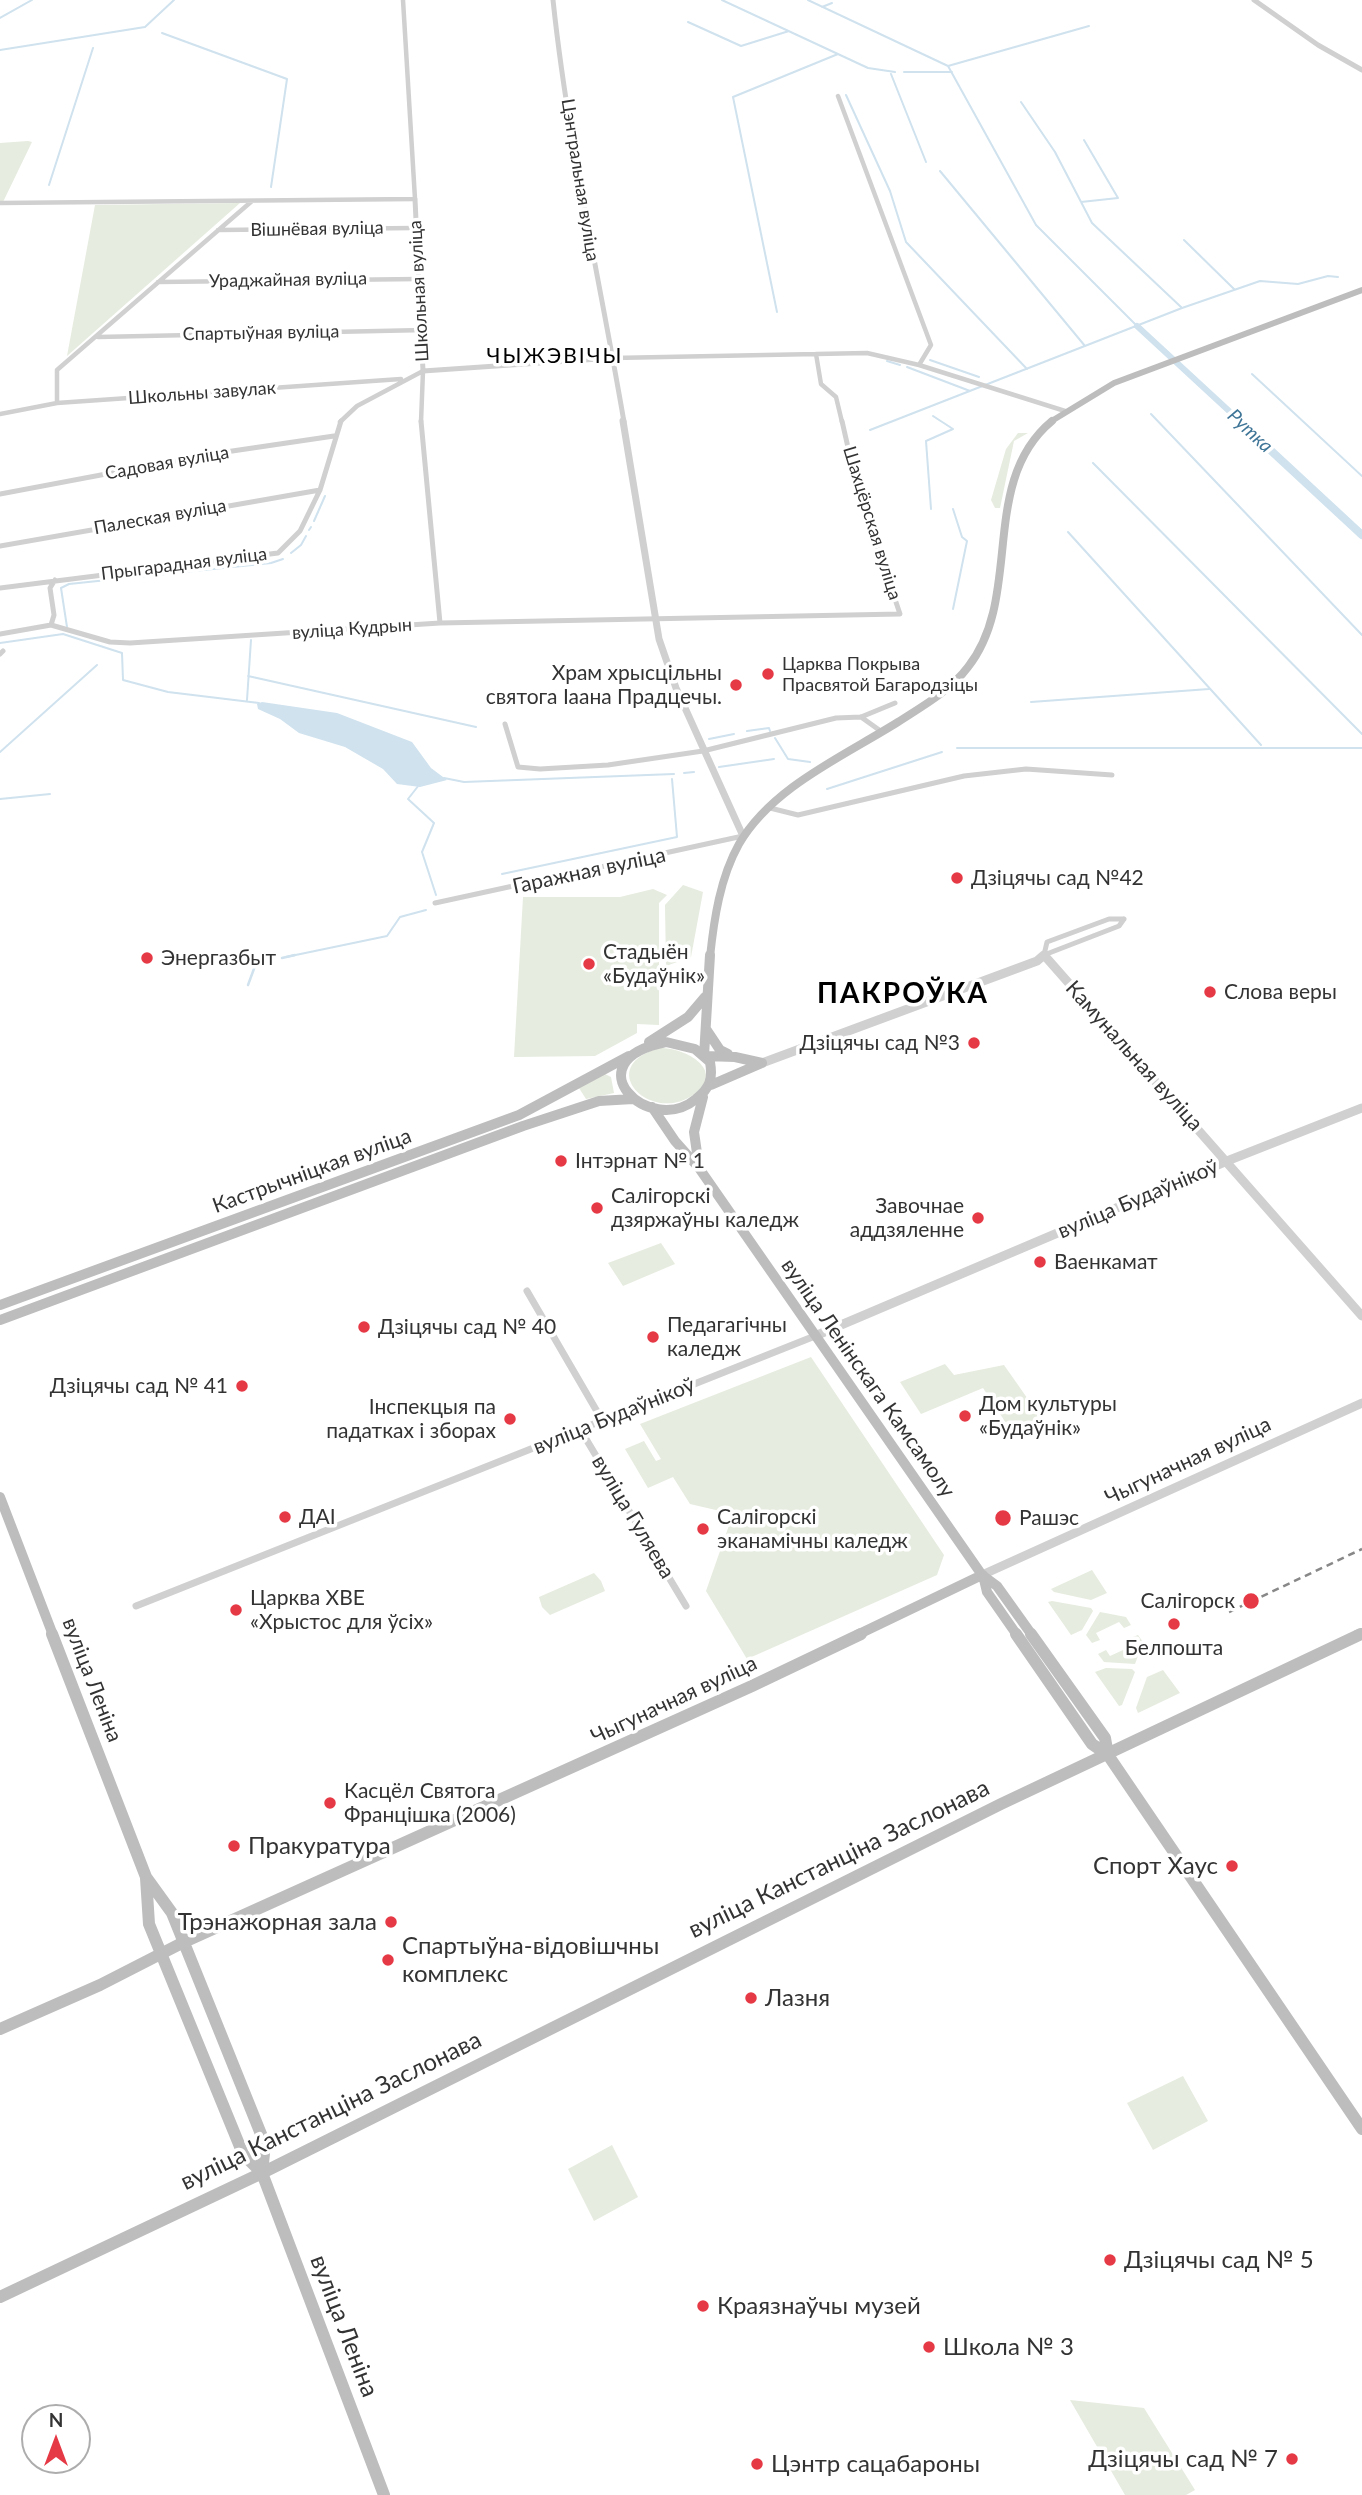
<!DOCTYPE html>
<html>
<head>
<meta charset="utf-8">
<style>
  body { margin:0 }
  #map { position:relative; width:1362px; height:2495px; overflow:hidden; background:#fff; font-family:Lato,sans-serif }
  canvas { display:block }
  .north { position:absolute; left:21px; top:2404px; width:70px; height:70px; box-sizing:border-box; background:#fff; border:2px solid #adadad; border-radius:50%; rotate:0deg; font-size:19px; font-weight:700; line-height:28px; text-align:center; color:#333 }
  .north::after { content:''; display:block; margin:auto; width:24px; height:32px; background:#e63946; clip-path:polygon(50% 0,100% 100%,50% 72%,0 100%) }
</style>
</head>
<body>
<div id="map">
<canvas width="1362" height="2495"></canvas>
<div class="north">N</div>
</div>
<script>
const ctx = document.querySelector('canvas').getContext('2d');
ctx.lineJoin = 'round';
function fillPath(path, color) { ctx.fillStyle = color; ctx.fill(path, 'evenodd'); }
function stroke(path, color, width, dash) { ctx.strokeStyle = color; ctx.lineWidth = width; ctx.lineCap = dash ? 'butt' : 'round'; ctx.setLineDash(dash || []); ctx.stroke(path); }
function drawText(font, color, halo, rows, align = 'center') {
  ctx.font = font + ' Lato,sans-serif'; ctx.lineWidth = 7; ctx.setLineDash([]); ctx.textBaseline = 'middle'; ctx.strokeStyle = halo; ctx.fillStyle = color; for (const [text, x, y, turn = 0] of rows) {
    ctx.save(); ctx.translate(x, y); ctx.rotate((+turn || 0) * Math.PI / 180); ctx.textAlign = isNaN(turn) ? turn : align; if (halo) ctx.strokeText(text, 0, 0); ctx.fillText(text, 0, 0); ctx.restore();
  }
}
fillPath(new Path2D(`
  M28,141L32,142L3,202H0V143Z
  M240,203L67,356L95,205Z
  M1018,433H1028L1014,441L1000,508H995L991,500L1006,449Z
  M683,885L703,892L691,957L666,966L665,905Z
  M653,889L667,895L659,903V965L664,975L659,989V1025L637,1024V1033L595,1056L514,1057L523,897H620Z
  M660,1048C687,1048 727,1071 693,1095C650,1125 593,1066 660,1048Z
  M605,1074L611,1077L614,1093L586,1099L579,1088Z
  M661,1243L675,1264L623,1286L608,1263Z
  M811,1357L944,1555L937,1575L747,1659L706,1591L733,1514L690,1504L673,1477L648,1488L625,1449L644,1441L656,1461L661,1459L640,1424Z
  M945,1364L954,1375L1004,1365L1044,1422L1015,1437L983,1388L921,1414L900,1382Z
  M1092,1570L1107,1593L1091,1600L1054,1592L1051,1589Z
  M594,1573L601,1581L605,1591L550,1615L542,1607L539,1597Z
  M1052,1601L1091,1608L1093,1611L1082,1630L1071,1635L1048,1602Z
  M1100,1612L1126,1617L1131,1625L1124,1628L1119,1622L1096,1633L1100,1640L1092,1643L1086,1635Z
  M1138,1635L1143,1642L1135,1664L1104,1662L1098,1654L1106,1650L1110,1656L1134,1645L1130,1638Z
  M1106,1668L1132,1669L1135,1672L1122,1705L1119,1706L1095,1672Z
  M1163,1670L1180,1693L1138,1713L1136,1708L1147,1677Z
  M1183,2076L1208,2121L1153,2150L1127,2103Z
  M612,2145L638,2197L594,2221L568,2169Z
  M1070,2400L1144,2408L1195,2490L1186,2495H1125Z`), '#e6ecdf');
fillPath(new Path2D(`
  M262,702L337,713L412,742L431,768L447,780L420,787L397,784L383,769L345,747L299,733L280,719L258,709L257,704Z`), '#cfe2ee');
stroke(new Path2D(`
  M722,0L868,68L895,72
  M808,0L948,66L1036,225L1137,326
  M822,7L832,3
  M0,18L32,0
  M688,22L741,46L789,31
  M162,33L287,79L271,187
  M0,50L145,27L174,0
  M948,66L1089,26
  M904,72H952
  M891,74L926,162
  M846,95L890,191L906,242L1027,369
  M1021,102L1055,152L1092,223L1181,307
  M940,171L1085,346
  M49,185L93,48
  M1081,202L1118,198L1084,140
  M1184,240L1234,289
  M777,312L733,97L838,54
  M930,360L979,377
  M887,361L900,365
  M907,367L970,391
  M1252,374L1362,476
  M1151,414L1362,635
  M870,430L1182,308L1260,281L1298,284L1328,276L1338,277
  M1093,463L1362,734
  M931,509L926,441L953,429L933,416
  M953,509L962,537L967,541L953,609
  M314,521L325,496
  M309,530L311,527
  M1068,532L1261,745
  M291,553L301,545L306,536
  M67,627L61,588L69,584L271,563L283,559
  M0,643L63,634L122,653L123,680L168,692L259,703
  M248,676L476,727
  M247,700L251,640
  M1031,702L1209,689
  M747,731L769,728L770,731
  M775,738L788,759L810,762
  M709,739L734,734
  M957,748H1362
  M0,752L97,665
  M719,767L774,759
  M684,773L694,772
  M444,778L464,782L674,774
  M419,785L408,799L434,823L422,852L436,895
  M827,789L942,752
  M0,799L50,794
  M502,874L677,837L672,779
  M286,957L387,936L400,917L426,910`), '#cfe2ee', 2);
stroke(new Path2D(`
  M282,958L295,955
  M248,985L255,966L266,961`), '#cfe2ee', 2.5);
stroke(new Path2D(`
  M1137,326L1241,422`), '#cfe2ee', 6);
stroke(new Path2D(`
  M1239,421L1362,535`), '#cfe2ee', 8);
stroke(new Path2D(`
  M838,96L931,345L919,365L1065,411
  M0,203L415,199L403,0
  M218,230L415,228
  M158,282L419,279
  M98,337L425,330
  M816,354L821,384L836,397L842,422
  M613,358L867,353L919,365
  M57,403V370L252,201
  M0,414L57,403L401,379
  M340,422L357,406L423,371L421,422`), '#d0d0d0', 4.5);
stroke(new Path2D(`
  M421,421L440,623
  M0,494L212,454L334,436
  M0,546L320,490
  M0,588L278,553L300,531L320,490L341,421
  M51,625L110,642L130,643L440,623L900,614L857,487L842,421
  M0,634L51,625L54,615L50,588L55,580
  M0,654L3,651
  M861,717L882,732
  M505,724L518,767L540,769L608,765L703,751L836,718L861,717L895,703
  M770,808L798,815L964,776L1026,769L1112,775
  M435,903L743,836
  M1044,955L1047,942L1109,919H1124
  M1044,955L1119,926L1124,919`), '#d0d0d0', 5);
stroke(new Path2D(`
  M527,1291L602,1420
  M580,1429L686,1606
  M136,1606L815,1336`), '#d0d0d0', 7);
stroke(new Path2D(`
  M553,0C568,142 600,281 624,422
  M1254,0L1318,45L1362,70
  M415,199L423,371L613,358`), '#d0d0d0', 5);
stroke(new Path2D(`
  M623,421L659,639L676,688L743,836
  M1042,957H1046`), '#d0d0d0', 7);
stroke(new Path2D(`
  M1044,955L1362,1316
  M762,1063L1037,961L1044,955
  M815,1336L1227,1161L1362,1108
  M982,1575L1362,1403`), '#d0d0d0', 9);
stroke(new Path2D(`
  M1050,422L1114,383L1362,290`), '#bdbdbd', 6);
stroke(new Path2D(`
  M710,957C714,919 720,878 739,844C772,787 844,756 898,722C923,706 950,691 968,667C1024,596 978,482 1052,421`), '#bdbdbd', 8);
stroke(new Path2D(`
  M706,1029L720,1050L728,1054
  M649,1042L688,1017L705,997
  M666,1042L695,1049L710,1062C713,1079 710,1088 696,1099C649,1138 571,1061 666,1042Z
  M704,1056L710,955
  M704,1056L735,1057L762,1063
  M711,1085L762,1063
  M652,1107L675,1141L699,1168L982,1575L997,1586L1032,1635
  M699,1167L694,1132L703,1097
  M0,1305L519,1115L629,1056
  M0,1320L523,1126L599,1101L633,1099
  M0,1497L53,1635
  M983,1575L987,1592L1017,1635
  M857,1635L982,1575
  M1357,1635L1362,1633`), '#bdbdbd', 10);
stroke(new Path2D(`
  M52,1634L146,1877L172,1913L265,2144L262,2173
  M1016,1634L1092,1744L1108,1755L1362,2129
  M1031,1634L1105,1738L1108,1755
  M146,1878L149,1924L243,2154L262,2173L384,2495
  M0,2029L100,1985L184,1942L752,1686L861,1634
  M0,2297L262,2173L1001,1804L1361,1634`), '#bdbdbd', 12);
stroke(new Path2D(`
  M1229,1612L1362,1549`), '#888', 2.5, [7, 5]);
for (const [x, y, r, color] of [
  [768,674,7,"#e63946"],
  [736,685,7,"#e63946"],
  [957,878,7,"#e63946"],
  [147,958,7,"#e63946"],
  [589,964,7,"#e63946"],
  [1210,992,7,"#e63946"],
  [974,1043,7,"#e63946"],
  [561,1161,7,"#e63946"],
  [597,1208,7,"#e63946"],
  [978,1218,7,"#e63946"],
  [1040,1262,7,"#e63946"],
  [364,1327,7,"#e63946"],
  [653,1337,7,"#e63946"],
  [242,1386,7,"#e63946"],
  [965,1416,7,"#e63946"],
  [510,1419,7,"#e63946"],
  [285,1517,7,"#e63946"],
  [1003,1518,9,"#e63946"],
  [703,1529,7,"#e63946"],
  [1251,1601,9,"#e63946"],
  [236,1610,7,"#e63946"],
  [1174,1624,7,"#e63946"],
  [330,1803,7,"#e63946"],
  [234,1846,7,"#e63946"],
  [1232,1866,7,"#e63946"],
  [391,1922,7,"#e63946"],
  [388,1960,7,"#e63946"],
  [751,1998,7,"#e63946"],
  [1110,2260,7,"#e63946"],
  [703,2306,7,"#e63946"],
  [929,2347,7,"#e63946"],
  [1292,2459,7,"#e63946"],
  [757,2464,7,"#e63946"]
]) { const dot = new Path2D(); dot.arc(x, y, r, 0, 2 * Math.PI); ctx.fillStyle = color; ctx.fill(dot); stroke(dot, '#fff', 2.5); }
drawText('18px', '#333', '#fff', [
  ["Цэнтральная вуліца",580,180,81],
  ["Вішнёвая вуліца",317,229,-1],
  ["Ураджайная вуліца",288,280,-1],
  ["Школьная вуліца",419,291,-93],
  ["Спартыўная вуліца",261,333,-1],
  ["Школьны завулак",202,393,-4],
  ["Садовая вуліца",167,463,-10],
  ["Палеская вуліца",160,517,-10],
  ["Шахцёрская вуліца",872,523,73],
  ["Прыгарадная вуліца",184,564,-7],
  ["вуліца Кудрын",352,629,-4]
]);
drawText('18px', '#333', '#fff', [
  ["Царква Покрыва",782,664],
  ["Прасвятой Багародзіцы",782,685]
], 'left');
drawText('italic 19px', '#3f7597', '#fff', [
  ["Рутка",1250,431,43]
]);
ctx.letterSpacing = '2px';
drawText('21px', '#000', '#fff', [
  ["ЧЫЖЭВІЧЫ",555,356]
]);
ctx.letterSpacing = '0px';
drawText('21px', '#333', '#fff', [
  ["Храм хрысцільны",722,673,"right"],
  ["святога Іаана Прадцечы.",722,697,"right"],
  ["Дзіцячы сад №42",971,878],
  ["Стадыён",603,952],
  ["«Будаўнік»",603,976],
  ["Энергазбыт",161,958],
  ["Слова веры",1224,992],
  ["Дзіцячы сад №3",960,1043,"right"],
  ["Інтэрнат № 1",575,1161],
  ["Салігорскі",611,1196],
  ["дзяржаўны каледж",611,1220],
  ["Завочнае",964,1206,"right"],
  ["аддзяленне",964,1230,"right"],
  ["Ваенкамат",1054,1262],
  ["Педагагічны",667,1325],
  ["каледж",667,1349],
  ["Дзіцячы сад № 40",378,1327],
  ["Дзіцячы сад № 41",228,1386,"right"],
  ["Дом культуры",979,1404],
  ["«Будаўнік»",979,1428],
  ["Інспекцыя па",496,1407,"right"],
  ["падатках і зборах",496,1431,"right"],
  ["ДАІ",299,1517],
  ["Салігорскі",717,1517],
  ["эканамічны каледж",717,1541],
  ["Рашэс",1019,1518],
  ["Царква ХВЕ",250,1598],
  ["«Хрыстос для ўсіх»",250,1622],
  ["Салігорск",1235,1601,"right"],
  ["Белпошта",1174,1648,"center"],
  ["Касцёл Святога",344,1791],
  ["Францішка (2006)",344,1815]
], 'left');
drawText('21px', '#333', '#fff', [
  ["Гаражная вуліца",589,871,-12],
  ["Камунальная вуліца",1134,1056,48],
  ["Кастрычніцкая вуліца",312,1171,-20],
  ["вуліца Будаўнікоў",1138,1199,-23],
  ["вуліца Ленінскага Камсамолу",868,1378,55],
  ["вуліца Будаўнікоў",614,1416,-22],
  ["Чыгуначная вуліца",1188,1461,-25],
  ["вуліца Гуляева",633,1517,59],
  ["вуліца Леніна",92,1680,69],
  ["Чыгуначная вуліца",674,1700,-25]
]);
drawText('24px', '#333', '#fff', [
  ["Пракуратура",248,1846],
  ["Спорт Хаус",1218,1866,"right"],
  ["Трэнажорная зала",377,1922,"right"],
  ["Спартыўна-відовішчны",402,1946],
  ["комплекс",402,1974],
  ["Лазня",765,1998],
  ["Дзіцячы сад № 5",1124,2260],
  ["Краязнаўчы музей",717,2306],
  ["Школа № 3",943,2347],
  ["Дзіцячы сад № 7",1278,2459,"right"],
  ["Цэнтр сацабароны",771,2464]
], 'left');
drawText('24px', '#333', '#fff', [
  ["вуліца Канстанціна Заслонава",839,1859,-26],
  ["вуліца Канстанціна Заслонава",331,2111,-26],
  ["вуліца Леніна",344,2326,69]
]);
ctx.letterSpacing = '2px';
drawText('bold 28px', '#000', '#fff', [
  ["ПАКРОЎКА",903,994]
]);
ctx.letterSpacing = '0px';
</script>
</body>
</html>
